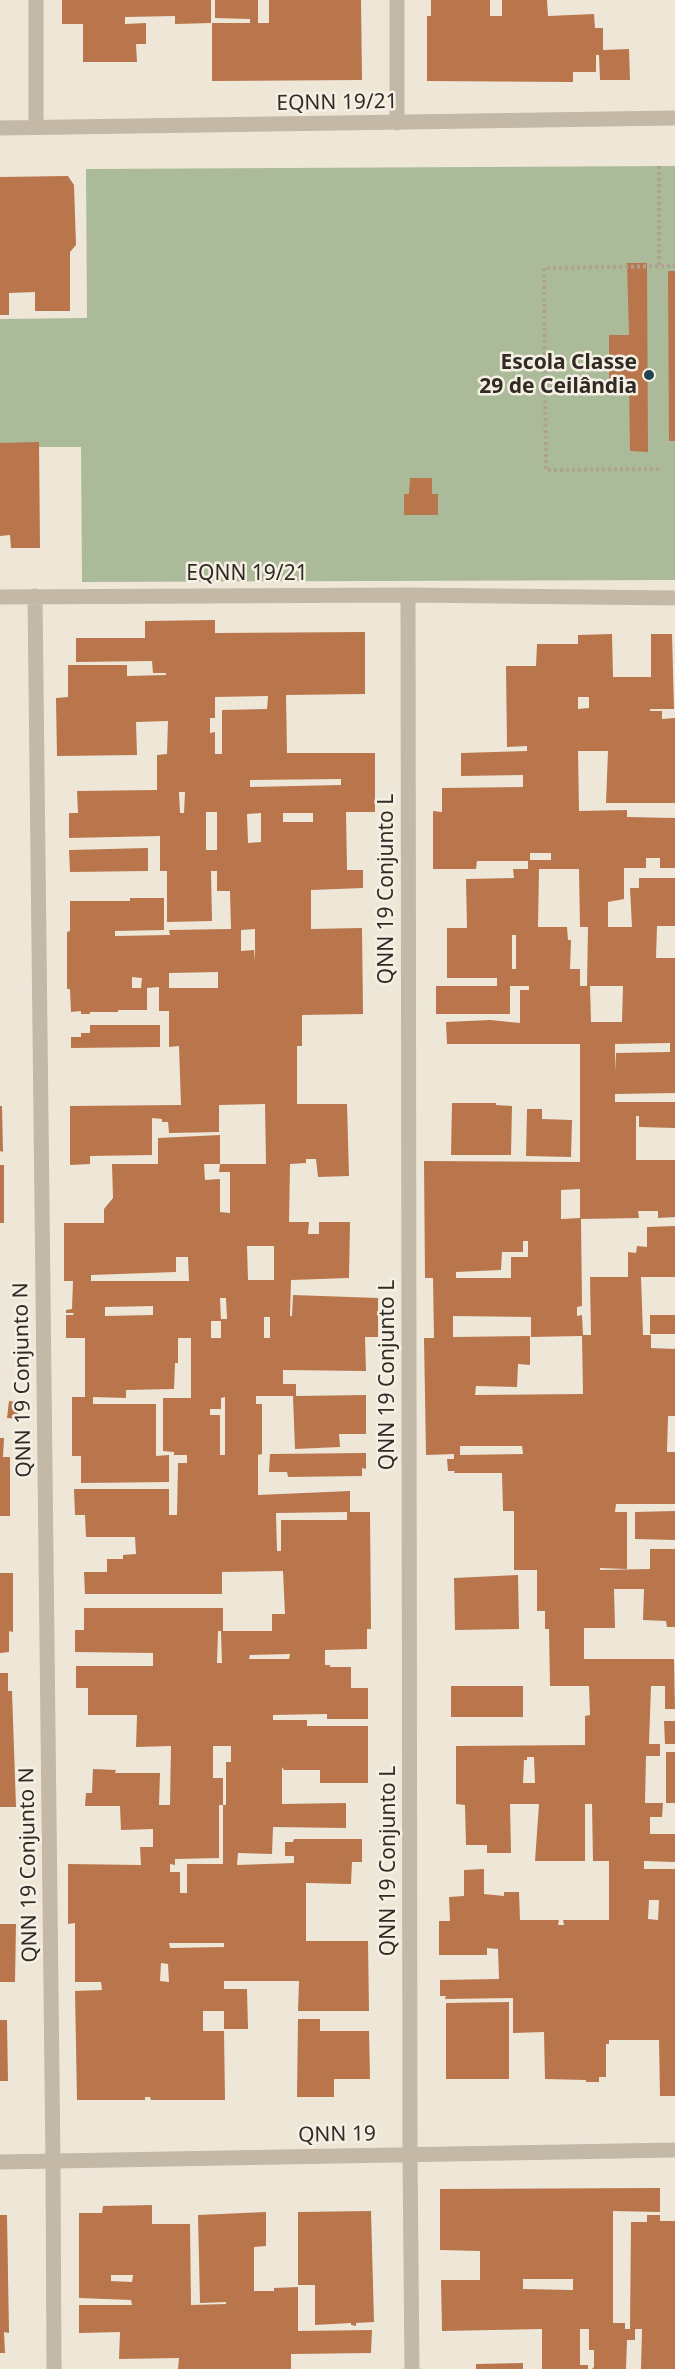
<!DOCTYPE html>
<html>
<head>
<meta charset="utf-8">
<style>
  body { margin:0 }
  canvas { display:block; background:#eee7d8 }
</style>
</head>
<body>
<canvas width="675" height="2369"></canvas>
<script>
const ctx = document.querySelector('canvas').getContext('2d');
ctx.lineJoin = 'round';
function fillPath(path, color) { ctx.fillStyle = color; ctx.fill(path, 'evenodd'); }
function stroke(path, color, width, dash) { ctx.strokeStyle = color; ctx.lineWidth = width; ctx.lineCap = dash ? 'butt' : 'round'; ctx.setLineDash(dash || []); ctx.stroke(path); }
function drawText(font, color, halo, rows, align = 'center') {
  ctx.font = font + ' "Noto Sans",sans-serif'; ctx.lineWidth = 5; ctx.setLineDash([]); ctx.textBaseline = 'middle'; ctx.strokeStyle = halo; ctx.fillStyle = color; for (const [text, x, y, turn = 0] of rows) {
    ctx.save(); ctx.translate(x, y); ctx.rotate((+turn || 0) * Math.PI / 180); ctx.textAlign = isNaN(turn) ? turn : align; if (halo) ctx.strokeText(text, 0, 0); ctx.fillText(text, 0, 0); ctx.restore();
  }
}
fillPath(new Path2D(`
  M675,166V580L82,582L81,447H0V319L87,318L86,169Z`), '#abbb9a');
fillPath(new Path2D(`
  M62,0H211V23L175,24V16L125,17V24L146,23V44H136L137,62H83V24H62Z
  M215,0H258V23H269V0H361L362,80L212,81V23H250V19L215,18Z
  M431,0H490V16H502V0H547L548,16L594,14L595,28H603V50L629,49L630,80H600L599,55H596V72H573V82L427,81V16H431Z
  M68,176L74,185L76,245L70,252V311H35V292L9,293V315H0V177Z
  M627,263H647L648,452L630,451L629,379H609V335H629Z
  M668,271H675V441H669Z
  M39,442L40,548H11L10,535L0,536V443Z
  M410,478H432V494H438V515H404V494H409Z
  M215,620V633L365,632V694L286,695L287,753H375V812H346L347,870H363V888L311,890V929L362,928L363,1014L302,1015V1046H297V1104H347L349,1176L318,1177L316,1159H306V1163L290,1164L289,1222H309L308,1234H319V1222H350L349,1278L291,1280L290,1316H292L293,1295L378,1298V1337H365L366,1371L283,1370V1384H296V1396L366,1395V1434H339L340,1447L295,1449L293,1396H256V1404H262V1454L258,1455V1495L350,1491V1512H370L371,1629H367V1649L325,1650V1665H330V1667H351V1688H368V1719H327V1714L273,1715V1720H307V1726H368V1783H320V1770H284L282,1767V1804L346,1803V1828L273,1827L272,1854L238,1853L237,1865L294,1863V1856H285V1842H293L294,1839H362V1862H352L351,1884L306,1883V1941H368L369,2011H298L299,1981H224V1989H247L248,2029H224V2011H203V2031H224L225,2100H151L150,2097H145V2100H77L75,1991L102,1990L101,1982H75V1923L68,1924V1864L141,1865L140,1847H153V1829L121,1830L120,1806H85L86,1793H92L93,1769L116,1770L115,1773H160L159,1805H170L171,1746L136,1747L137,1715H88V1688H76V1666H153V1653L75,1652V1630H84V1608H223V1631H272V1614H285L283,1571L222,1572V1594H85L84,1572H107V1559H123V1555L136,1554L135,1537H86L85,1515H75L74,1489H169V1515H177L178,1463H187V1455H174V1452L163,1451V1398H191V1338H178V1363H175L174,1389L126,1390V1398L93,1397V1404H156V1456L169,1455V1482L81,1483V1456H72V1397H85V1338H66V1315H73L74,1313H66V1310L72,1309L73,1281H64V1223H104V1209L113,1198L112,1164H158V1138L220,1135V1164H266L265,1104L219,1105V1132L169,1133L168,1122H162V1119L152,1118V1155L90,1156V1164L70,1165V1106L181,1105L179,1046L169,1047V1011H159V987L147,988V1010H118V1012H90V1014H81V1011L71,1012L70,989H67V932L70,931V901H130V898H164V930L115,931V936L170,935L169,930L231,929L230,891H217V871H211L212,921L167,922V871H160V836L69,838V813H78L77,791L157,790V755L167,754L168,721L136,722L137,755L57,756L56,698L68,697V665H127V676L166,675V673H153L152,661L76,662V638H145V621ZM268,696L267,709L222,710V754H215V732L210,733V718H215V697ZM341,779V785L250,787V780ZM179,792H185L184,813H180ZM206,812H217V850H206ZM261,813V842L248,843L247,814ZM283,813H313V822H283ZM255,929V961L254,950L241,951V930ZM218,972V988H169V973ZM132,977L142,978L141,988H132ZM204,1164H220L219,1172H230V1213L220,1212V1179L205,1180ZM247,1246H274V1280H248ZM176,1257H188L189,1281H91V1275L176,1272ZM220,1298H226L227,1319H221V1338H211V1321H221ZM153,1306V1315L105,1316V1307ZM264,1317H270V1338H264ZM225,1397V1455H220V1415H210V1409H221V1398ZM347,1512V1520H281V1551H277L276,1513ZM218,1631H221L222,1663H217ZM290,1654L289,1659H249L250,1655ZM213,1746H231V1762H226V1805H223V1778H213ZM219,1805H223V1864H187V1893H180V1872H170V1864L175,1865V1859L219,1858ZM169,1943H224V1947L170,1948ZM161,1963L168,1964L169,1982L160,1981Z
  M612,634L613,677H651V634H672L674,709H650V711H662V719L675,718V803H606L608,751H578L579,811L627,810V817L675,818V868H660V858H646V868H624V899L608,902V927H632L630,888H639V878H675V926H657L656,958H675V1093L615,1094V1102H675V1128L639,1127V1116H636V1160H675V1217L658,1218V1211H638L639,1218L581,1219L582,1306L577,1307V1316L582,1315L583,1335H591L590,1277H628V1252L636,1253L637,1246L647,1247V1227L675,1226V1277H641L643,1335H651V1348L675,1349V1416H668L667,1452H675V1504H616L615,1512H627V1569L600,1568V1570L650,1569V1549H675V1627H667L666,1621L643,1620L644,1589H614L615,1628H584V1659H674L675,1709H665V1686H651L649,1744H660V1756H646L645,1803H663L662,1817H650V1834H675V1862L644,1861V1869H675V2096H660L659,2040H609V2044H606V2077H599V2082H586V2080L545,2079L544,2032L513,2033V1998L445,1999L446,1996H440V1980L499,1979L498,1949L487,1948V1955H439V1921H450L449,1897L464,1896V1870L484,1869V1894L504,1896V1892H519L520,1920H559L558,1925H564L563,1920H609V1861H593L592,1804H585V1861H535L539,1804H510L511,1853H487V1845H466L465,1805L456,1804V1746L585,1745V1716L590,1715L589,1686H550L549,1629H545V1611H537V1570H514V1511H503L502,1473H454L455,1471H448L447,1459H454V1454L426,1455L424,1338H434L433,1278H425L424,1161L580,1162V1044H447L446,1022L490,1020L520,1023V990H529V986H510V1014H436V986H497V978H447V928H467L466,879L514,878L513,869H528V861H477L476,869H433V811L442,812V788L523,787V775L461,776V753L527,751V746L507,747L506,666H536L537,644H578V635ZM578,697H589V708L578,709ZM530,853H551V860H530ZM539,869H579L580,927H588L587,986H580V969H570L571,940H568L567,927H538ZM512,935H516V969H512ZM590,986H623L622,1022H591ZM670,1043V1052L616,1053L615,1072V1044ZM580,1189V1218L561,1219V1190ZM523,1241H528V1257H511V1278H456V1272L501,1270L502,1252H523ZM453,1316L531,1317V1337L582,1336L583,1394L475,1395L476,1386L517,1387L518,1364L530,1365V1336L453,1337ZM460,1446H522L523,1454L460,1455ZM527,1757H534L535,1783H523L524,1760H527ZM649,1900H659L658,1920L648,1919Z
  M148,848V871L70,872L69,850Z
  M90,1025H160V1047L71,1048V1037H81V1033H90Z
  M452,1103H496V1105L512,1106L511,1155H451Z
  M0,1106H2L3,1152L0,1151Z
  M527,1109H542V1119L572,1120L571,1157L526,1156Z
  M0,1165H4V1223H0Z
  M650,1315H675V1334H650Z
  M9,1401L19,1402L18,1419L7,1418Z
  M0,1438H4L3,1457H10V1516H0Z
  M366,1453V1469L362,1468V1476L288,1477L287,1472H269L270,1454Z
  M675,1511V1540L635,1539V1512Z
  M0,1573H13V1632L9,1631V1652L0,1653Z
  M518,1575L519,1629L455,1630L454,1578Z
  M0,1673H8V1691H12L16,1807H0Z
  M451,1686H523V1717H451Z
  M664,1721H675V1744H665Z
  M666,1752H675V1803H666Z
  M0,1924H16L15,1982H0Z
  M509,2002V2079H446V2003Z
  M298,2019H320V2031H369L370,2079H334V2097H297Z
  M0,2020H7L8,2081H0Z
  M660,2188V2212L613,2211V2323H625V2329H630L631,2222H647V2215H660V2221H675V2369H641L642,2329H635V2340H627L626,2369H592L594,2367V2350H589V2329H580V2365H588V2369H542V2329L442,2331L441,2280H480V2251L440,2250V2189ZM523,2279H573V2290L523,2289Z
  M152,2205V2224H190L191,2305L226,2304V2302L200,2303L198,2215L266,2212V2246L254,2247V2291H274V2288L298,2287V2331L372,2330L371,2353L291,2354V2369H178L179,2358L119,2359L120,2332L79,2333V2305H132L131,2300L79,2298V2213H102L103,2206ZM111,2275H133L132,2282L111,2281Z
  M371,2211L374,2322L356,2323V2326L351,2325V2323L315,2325V2285H298V2212Z
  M0,2215H7L9,2333L4,2332L5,2353H0Z
  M523,2363V2369H476V2364Z`), '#b9754b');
stroke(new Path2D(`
  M659,166V267
  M659,469L546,470L544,268L675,266`), '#b0a290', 4, [3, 3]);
stroke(new Path2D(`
  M36,0V127
  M397,0V123
  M0,128L675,118
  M408,595L410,2155L412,2369
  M35,596L53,2163L54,2369
  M0,597L408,595L675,598
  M0,2162L675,2150`), '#c4b8a6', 15);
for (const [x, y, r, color] of [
  [649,375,6,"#20454e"]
]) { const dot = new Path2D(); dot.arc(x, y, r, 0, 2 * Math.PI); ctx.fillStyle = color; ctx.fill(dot); stroke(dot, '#f6f0e4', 2); }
drawText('21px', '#312b26', '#f6f0e4', [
  ["EQNN 19/21",337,103,-1],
  ["EQNN 19/21",247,574],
  ["QNN 19 Conjunto L",387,889,-90],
  ["QNN 19 Conjunto L",388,1375,-90],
  ["QNN 19 Conjunto N",23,1380,-91],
  ["QNN 19 Conjunto L",389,1861,-90],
  ["QNN 19 Conjunto N",29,1865,-91],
  ["QNN 19",337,2135,-1]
]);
drawText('bold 21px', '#312b26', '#f6f0e4', [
  ["Escola Classe",637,363],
  ["29 de Ceilândia",637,387]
], 'right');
</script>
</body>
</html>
